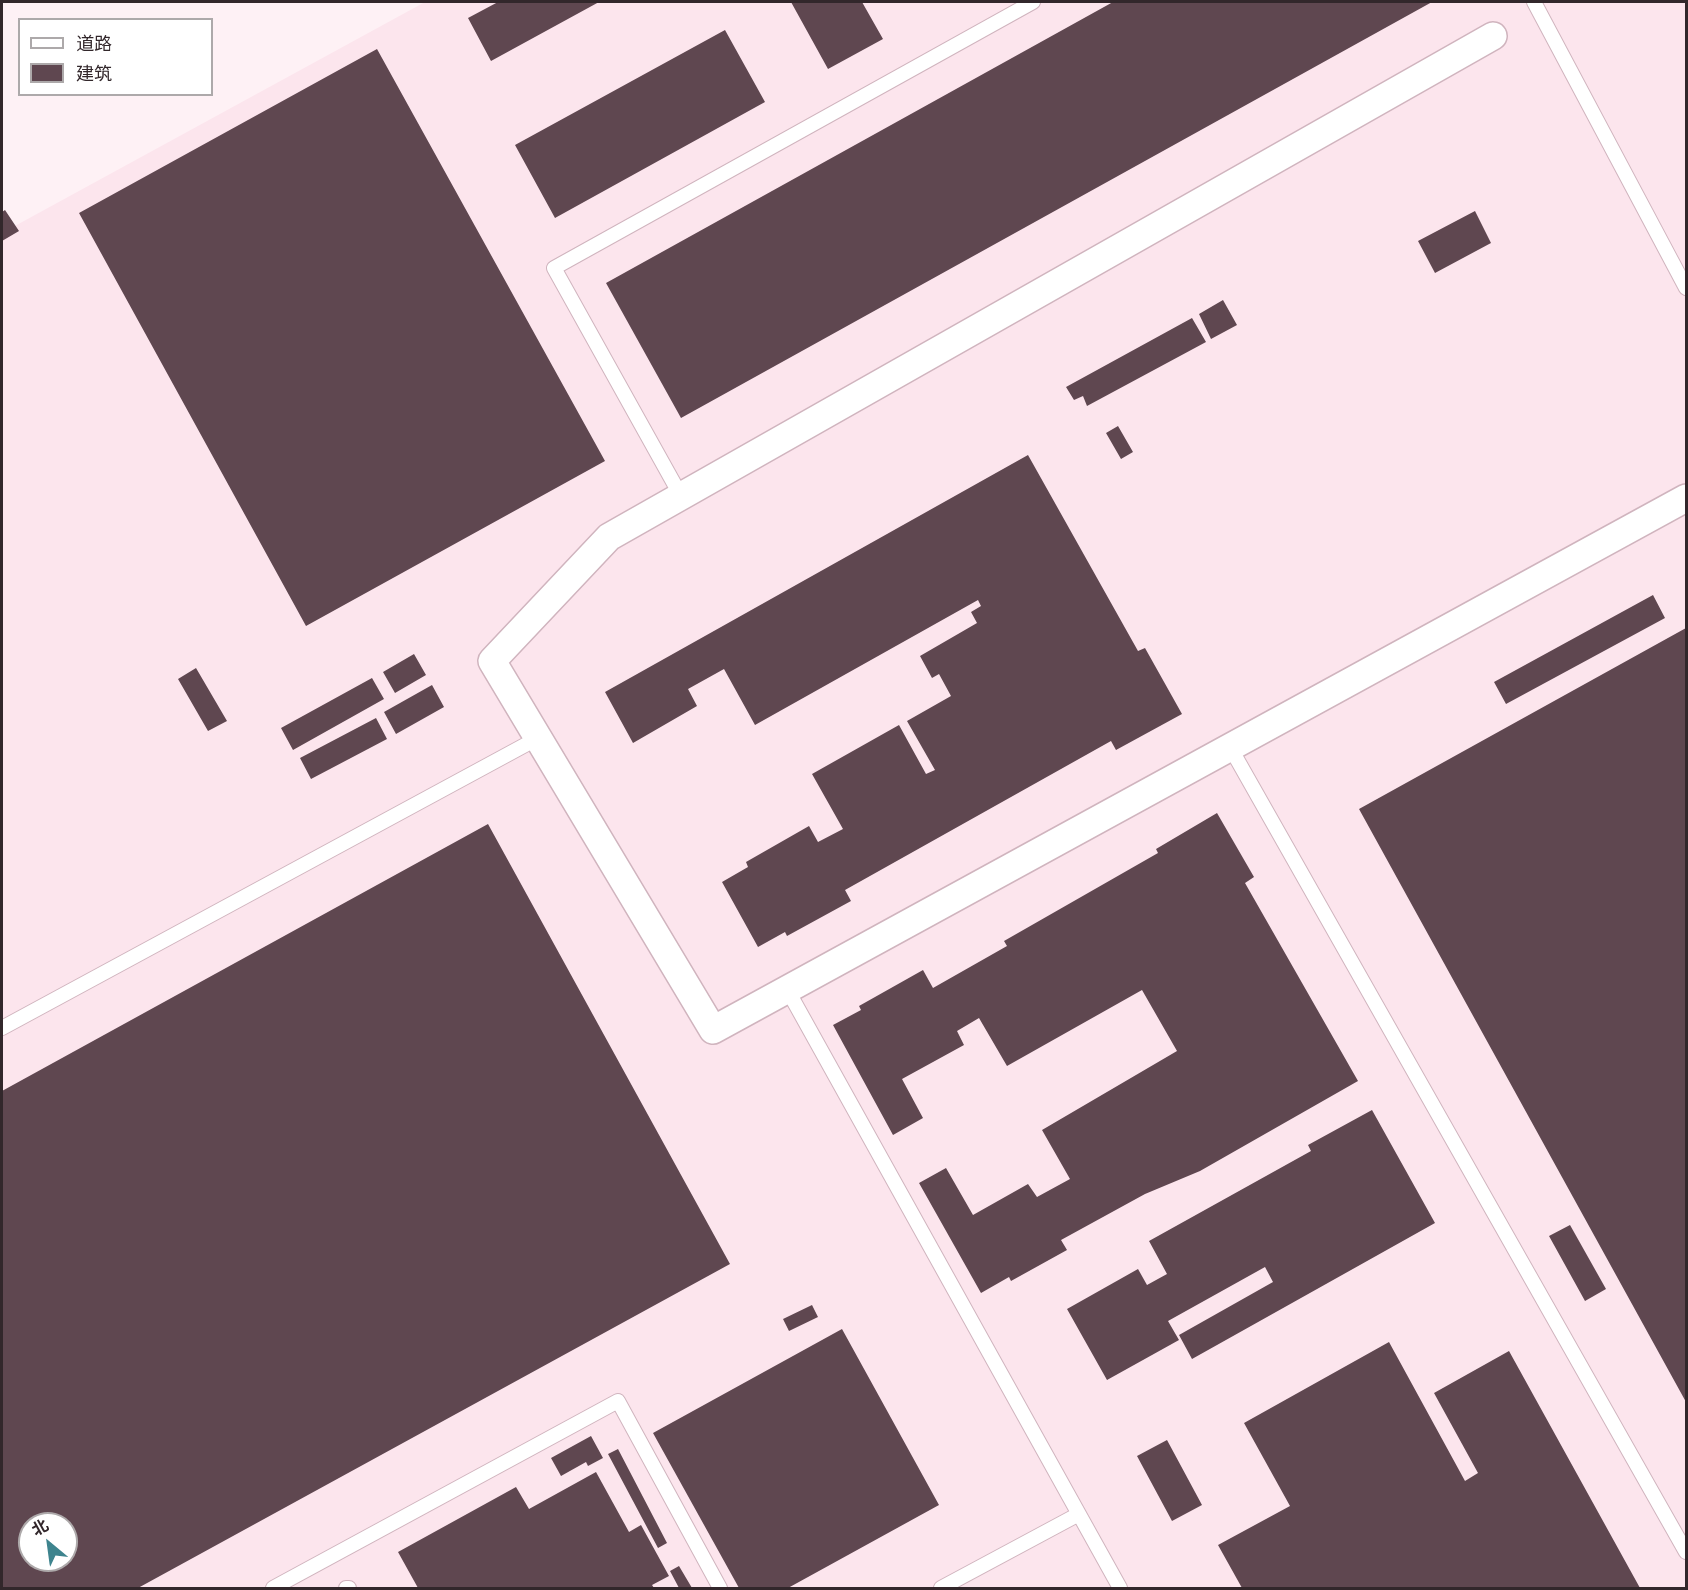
<!DOCTYPE html>
<html>
<head>
<meta charset="utf-8">
<style>
  body { margin:0 }
  #map { position:relative; width:1688px; height:1590px; overflow:hidden; background:#fef1f5; font-family:Jost,"Noto Sans SC",sans-serif }
  canvas { display:block }
  .frame { position:absolute; inset:0; border:3px solid #32272b; pointer-events:none }
  .legend { position:absolute; left:18px; top:18px; width:195px; height:78px; box-sizing:border-box; background:#fff; border:2px solid #ada9aa; margin:0; padding:8px 10px; list-style:none; font-size:18px; color:#32272b }
  .legend li { display:flex; align-items:center; gap:12px; height:30px }
  .legend b { width:30px; border:2px solid #ada9aa }
  .north { position:absolute; left:18px; top:1512px; width:60px; height:60px; box-sizing:border-box; background:#fff; border:2px solid #ada9aa; border-radius:50%; rotate:331deg; font-size:16px; font-weight:700; line-height:24px; text-align:center; color:#32272b }
  .north::after { content:''; display:block; margin:auto; width:21px; height:27px; background:#3e848e; clip-path:polygon(50% 0,100% 100%,50% 72%,0 100%) }
</style>
</head>
<body>
<div id="map">
<canvas width="1688" height="1590"></canvas>
<div class="frame"></div>
<ul class="legend">
<li><b style="height:8px;background:#fff"></b>道路</li>
<li><b style="height:16px;background:#5f4750"></b>建筑</li>
</ul>
<div class="north">北</div>
</div>
<script>
const ctx = document.querySelector('canvas').getContext('2d');
ctx.lineJoin = 'round';
function fillPath(path, color) { ctx.fillStyle = color; ctx.fill(path, 'evenodd'); }
function stroke(path, color, width, dash) { ctx.strokeStyle = color; ctx.lineWidth = width; ctx.lineCap = dash ? 'butt' : 'round'; ctx.setLineDash(dash || []); ctx.stroke(path); }
fillPath(new Path2D(`
  M425,2H1686V1588H2V233ZM30,1524H66V1560H30Z`), '#fce5ed');
fillPath(new Path2D(`
  M498,2H599L491,61L468,18Z
  M791,2H862L883,39L828,69Z
  M1113,2H1432L681,418L606,283Z
  M725,30L765,102L555,218L515,145Z
  M377,49L605,461L306,626L79,213Z
  M5,210L19,231L2,241V212Z
  M1475,211L1491,243L1435,273L1418,241Z
  M1223,300L1237,325L1211,339L1199,314Z
  M1192,318L1206,342L1087,406L1083,396L1074,400L1066,387Z
  M1118,426L1133,452L1121,459L1106,433Z
  M1028,455L1138,651L1145,648L1182,714L1116,750L1111,741L845,890L851,901L787,936L785,932L758,947L722,882L748,867L746,862L809,826L818,842L843,829L812,774L899,725L926,774L935,770L907,721L951,696L939,674L932,678L920,656L977,623L971,612L981,606L978,600L755,725L724,669L688,689L697,706L633,743L605,692Z
  M1653,595L1665,618L1506,704L1494,682Z
  M1686,628V1402L1359,809Z
  M414,654L426,675L395,693L383,672Z
  M196,668L227,721L208,731L178,679Z
  M372,678L384,699L293,750L281,728Z
  M432,685L444,707L396,734L384,712Z
  M376,718L387,739L311,779L300,758Z
  M1217,813L1254,877L1245,883L1358,1081L1200,1171L1145,1194L1061,1240L1067,1250L1011,1281L1009,1277L981,1293L919,1183L946,1168L973,1215L1028,1184L1037,1197L1070,1179L1042,1130L1177,1051L1142,990L1007,1066L979,1018L957,1031L964,1045L902,1079L923,1118L893,1135L833,1025L861,1010L859,1006L923,970L933,988L1007,946L1004,941L1158,853L1156,849Z
  M488,824L730,1264L138,1588H2V1091ZM30,1524H66V1560H30Z
  M1372,1110L1435,1223L1192,1359L1179,1335L1273,1282L1265,1267L1168,1321L1179,1340L1107,1380L1067,1309L1138,1269L1147,1285L1167,1274L1149,1241L1311,1151L1308,1145Z
  M1570,1225L1606,1289L1585,1301L1549,1236Z
  M812,1305L818,1317L789,1331L783,1319Z
  M842,1329L939,1505L788,1588H739L653,1433Z
  M1389,1342L1465,1481L1478,1473L1434,1393L1509,1351L1640,1588H1242L1218,1545L1290,1506L1244,1423Z
  M591,1436L603,1458L588,1466L586,1462L561,1476L551,1458Z
  M1167,1440L1202,1505L1172,1521L1137,1456Z
  M618,1449L667,1543L658,1548L608,1454Z
  M596,1472L629,1532L641,1525L669,1576L652,1585L654,1588H418L398,1552L516,1487L529,1509Z
  M679,1566L692,1588H679L670,1571Z`), '#5f4750');
const lane = new Path2D(`
  M1534,2L1686,288
  M681,496L554,268L1033,2
  M1230,747L1686,1552
  M787,989L1120,1588
  M2,1028L538,738
  M273,1588L618,1401L720,1588
  M346,1588H349
  M941,1588L1079,1514`);
const street = new Path2D(`
  M1493,36L609,537L492,661L713,1030L1686,498`);
stroke(lane, '#d0b4be', 16);
stroke(street, '#d0b4be', 30);
stroke(lane, '#fff', 14);
stroke(street, '#fff', 27);
</script>
</body>
</html>
